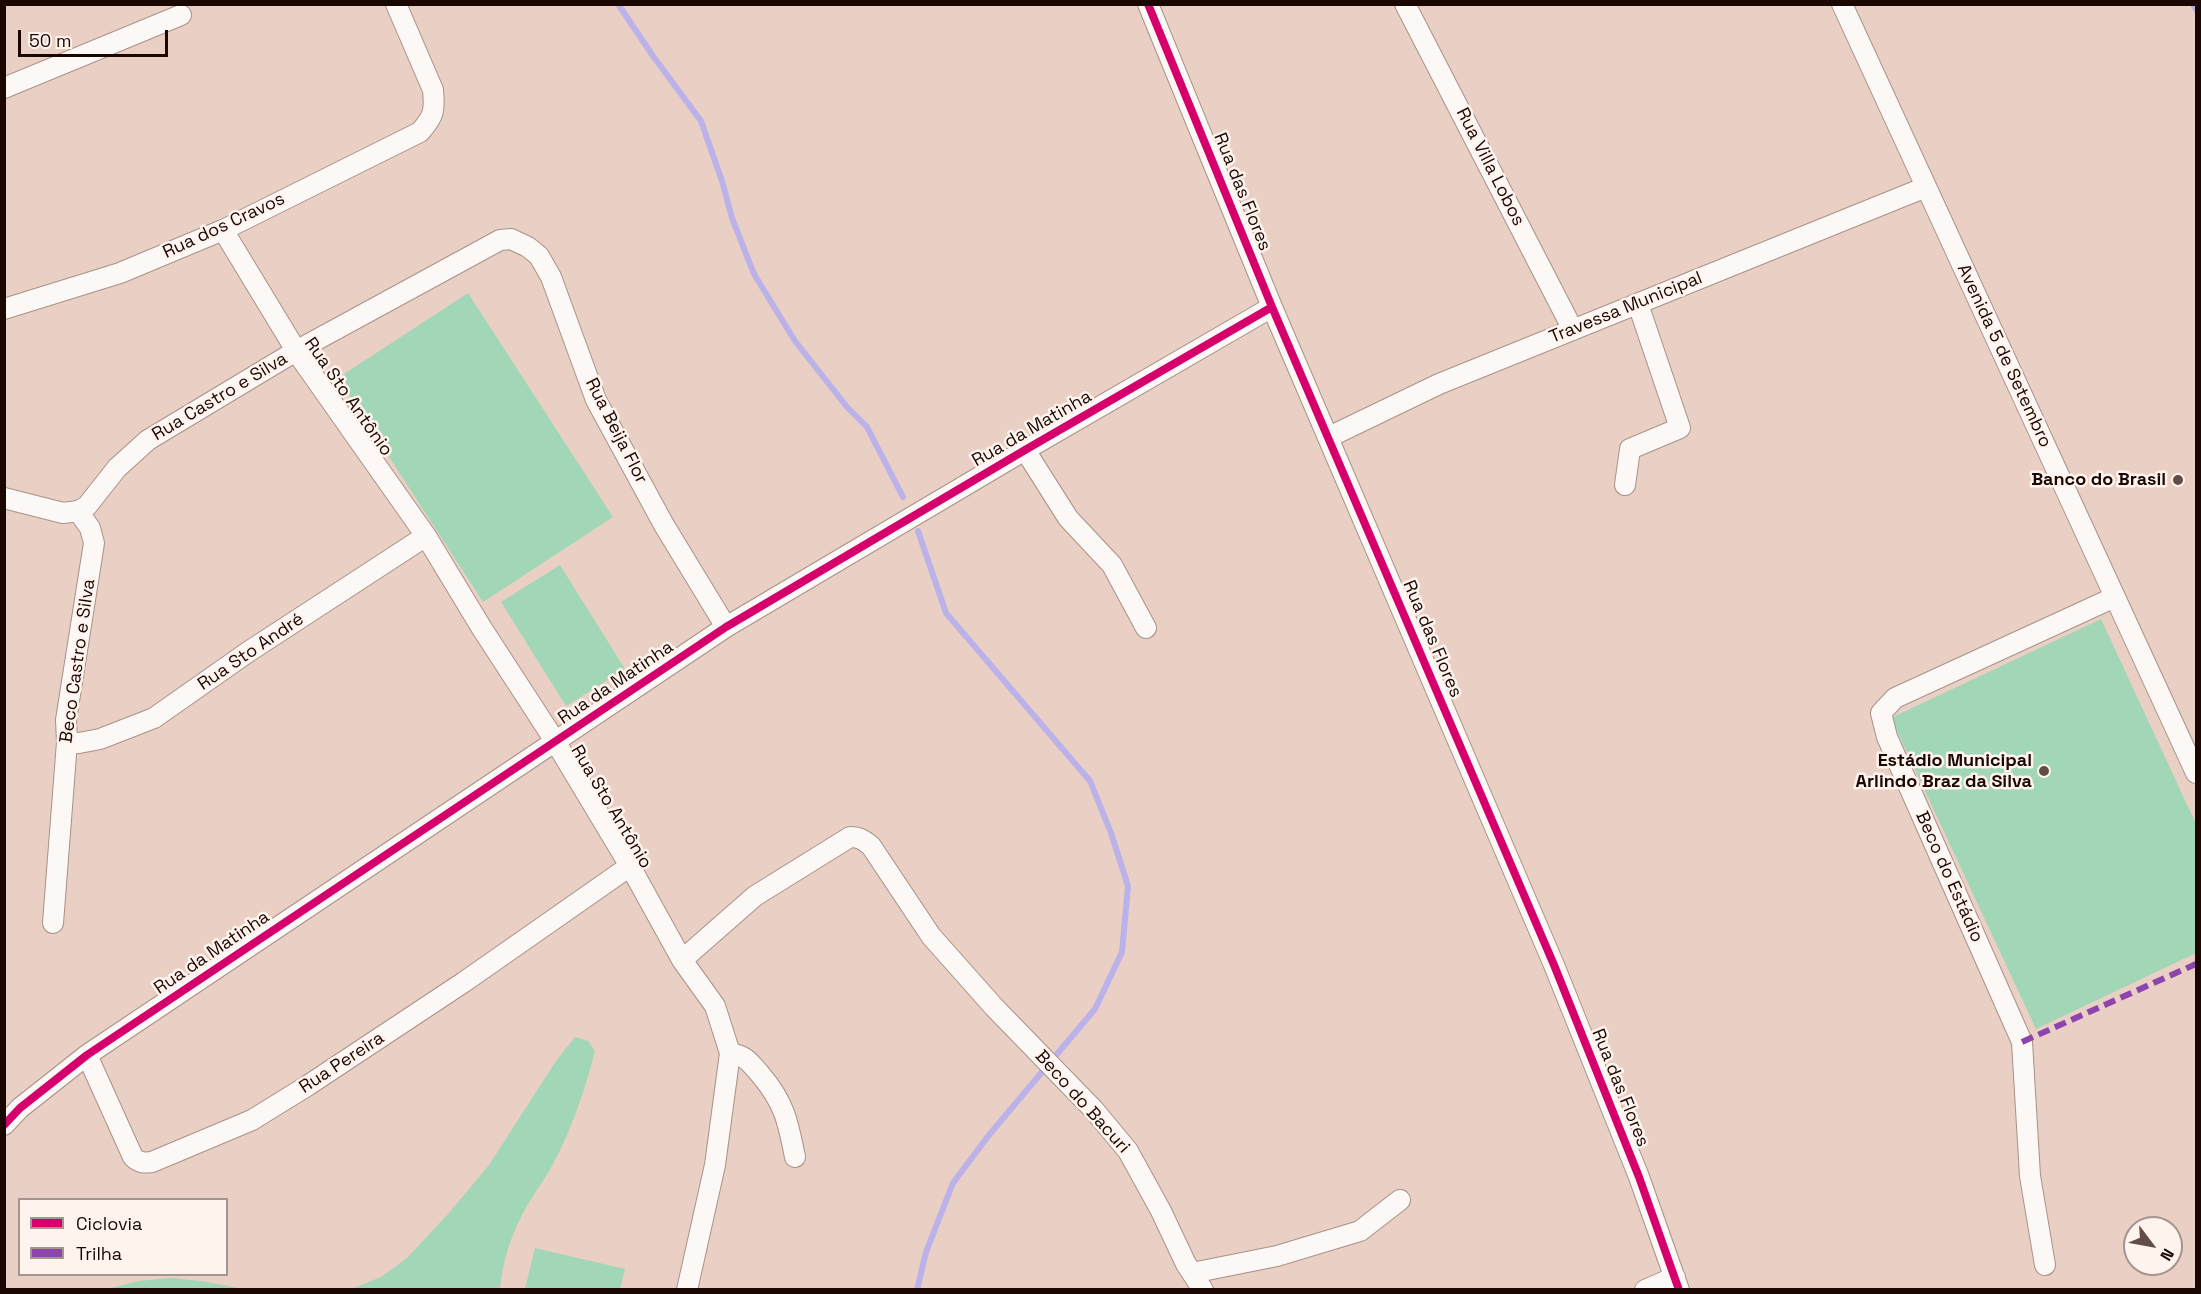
<!DOCTYPE html>
<html>
<head>
<meta charset="utf-8">
<style>
  body { margin:0 }
  #map { position:relative; width:2201px; height:1294px; overflow:hidden; background:#e9cfc4; font-family:"Space Grotesk",sans-serif }
  canvas { display:block }
  .frame { position:absolute; inset:0; border:6px solid #1a0702; pointer-events:none }
  .legend { position:absolute; left:18px; top:1198px; width:210px; height:78px; box-sizing:border-box; background:#fff3ee; border:2px solid #a39590; margin:0; padding:8px 10px; list-style:none; font-size:18px; color:#1a0702 }
  .legend li { display:flex; align-items:center; gap:12px; height:30px }
  .legend b { width:30px; border:2px solid #a39590 }
  .north { position:absolute; left:2123px; top:1216px; width:60px; height:60px; box-sizing:border-box; background:#fff3ee; border:2px solid #a39590; border-radius:50%; rotate:122deg; font-size:16px; font-weight:700; line-height:24px; text-align:center; color:#1a0702 }
  .north::after { content:''; display:block; margin:auto; width:21px; height:27px; background:#624d46; clip-path:polygon(50% 0,100% 100%,50% 72%,0 100%) }
  .scale { position:absolute; left:18px; top:30px; width:150px; height:27px; box-sizing:border-box; border:3px solid #1a0702; border-top:0; padding-left:8px; font-size:18px; line-height:21px; white-space:nowrap; color:#1a0702; -webkit-text-stroke:4px #fff3ee; paint-order:stroke }
</style>
</head>
<body>
<div id="map">
<canvas width="2201" height="1294"></canvas>
<div class="frame"></div>
<ul class="legend">
<li><b style="height:8px;background:#d6006c"></b>Ciclovia</li>
<li><b style="height:8px;background:#8e44ad"></b>Trilha</li>
</ul>
<div class="north">N</div>
<div class="scale">50 m</div>
</div>
<script>
const ctx = document.querySelector('canvas').getContext('2d');
ctx.lineJoin = 'round';
function fillPath(path, color) { ctx.fillStyle = color; ctx.fill(path, 'evenodd'); }
function stroke(path, color, width, dash) { ctx.strokeStyle = color; ctx.lineWidth = width; ctx.lineCap = dash ? 'butt' : 'round'; ctx.setLineDash(dash || []); ctx.stroke(path); }
function drawText(font, color, halo, rows, align = 'center') {
  ctx.font = font + ' "Space Grotesk",sans-serif'; ctx.lineWidth = 5; ctx.setLineDash([]); ctx.textBaseline = 'middle'; ctx.strokeStyle = halo; ctx.fillStyle = color; for (const [text, x, y, turn = 0] of rows) {
    ctx.save(); ctx.translate(x, y); ctx.rotate((+turn || 0) * Math.PI / 180); ctx.textAlign = isNaN(turn) ? turn : align; if (halo) ctx.strokeText(text, 0, 0); ctx.fillText(text, 0, 0); ctx.restore();
  }
}
fillPath(new Path2D(`
  M468,293L613,517L483,602L338,378Z
  M560,565L625,669L566,706L501,602Z
  M2101,619L2196,824V953L2036,1029L1891,718Z
  M575,1037L588,1041L595,1051C585,1090 572,1128 553,1164C544,1181 531,1197 522,1215C510,1238 502,1264 500,1289H351L381,1277L406,1259L449,1213L489,1165L556,1061Z
  M535,1248L625,1269L620,1289H525Z
  M170,1278L201,1281L244,1289H106L139,1281Z`), '#a1d7b6');
stroke(new Path2D(`
  M618,4L653,56L701,121L722,181L732,218L754,274L795,341L847,407L867,427L903,497
  M2193,4L2196,10
  M917,1290L926,1252L953,1183L989,1135L1095,1009L1122,952L1128,886L1111,833L1090,781L946,613L918,531`), '#bab2e8', 6);
const street = new Path2D(`
  M1148,4L1272,307L1554,965L1639,1177L1679,1290
  M1405,4L1573,330
  M1842,4L2196,773
  M4,88L181,15
  M223,230L300,357L426,536L481,627L555,741L630,866L682,960L715,1006L730,1053L715,1165L687,1290
  M4,309L120,273L223,230L420,132C434,116 435,111 433,90L396,4
  M1329,437L1439,384L1926,187
  M1025,450L1068,518L1112,565L1146,628
  M1625,485L1630,449L1680,428L1638,304
  M4,498L63,513L78,511L87,506L117,468L148,440L296,351L500,240L511,239L528,247L539,256L551,277L596,400L664,525L726,627
  M67,742L79,743L100,739L154,718L248,652L426,536
  M53,923L67,742L66,720L94,543L90,528L78,511
  M682,960L755,896L850,837C859,837 864,840 871,846L931,936L994,1007L1094,1110L1128,1151L1161,1211L1186,1264L1203,1290
  M730,1053C747,1056 749,1062 760,1074C784,1102 788,1121 795,1157
  M87,1055L133,1157C139,1163 144,1163 152,1162L252,1120L307,1086L464,982L630,866
  M4,1125L20,1108L87,1055L726,627L1025,450L1272,307
  M2045,1265L2030,1176L2022,1042L1887,737L1881,713L1895,698L2115,597
  M1192,1273L1277,1256L1360,1231L1400,1200
  M1645,1290L1675,1277`);
stroke(street, '#a89289', 22);
stroke(street, '#fcf8f6', 20);
stroke(new Path2D(`
  M2022,1042L2196,964`), '#8e44ad', 6, [12, 6]);
stroke(new Path2D(`
  M1148,4L1272,307L1554,965L1639,1177L1679,1290
  M4,1125L20,1108L87,1055L726,627L1025,450L1272,307`), '#d6006c', 8);
for (const [x, y, r, color] of [
  [2178,480,6,"#624d46"],
  [2044,771,6,"#624d46"]
]) { const dot = new Path2D(); dot.arc(x, y, r, 0, 2 * Math.PI); ctx.fillStyle = color; ctx.fill(dot); stroke(dot, '#fff3ee', 2); }
drawText('18px', '#1a0702', '#fff3ee', [
  ["Rua Villa Lobos",1490,167,63],
  ["Rua das Flores",1242,192,68],
  ["Rua dos Cravos",224,226,-25],
  ["Travessa Municipal",1626,308,-22],
  ["Avenida 5 de Setembro",2004,356,65],
  ["Rua Castro e Silva",220,397,-31],
  ["Rua Sto Antônio",348,397,55],
  ["Rua da Matinha",1032,429,-30],
  ["Rua Beija Flor",616,431,63],
  ["Rua das Flores",1432,639,67],
  ["Rua Sto André",251,652,-34],
  ["Beco Castro e Silva",78,661,-82],
  ["Rua da Matinha",616,683,-34],
  ["Rua Sto Antônio",611,807,59],
  ["Beco do Estádio",1949,877,66],
  ["Rua da Matinha",212,953,-34],
  ["Rua Pereira",342,1063,-33],
  ["Rua das Flores",1620,1088,68],
  ["Beco do Bacuri",1082,1102,48]
]);
drawText('bold 18px', '#1a0702', '#fff3ee', [
  ["Banco do Brasil",2166,480],
  ["Estádio Municipal",2032,761],
  ["Arlindo Braz da Silva",2032,782]
], 'right');
</script>
</body>
</html>
